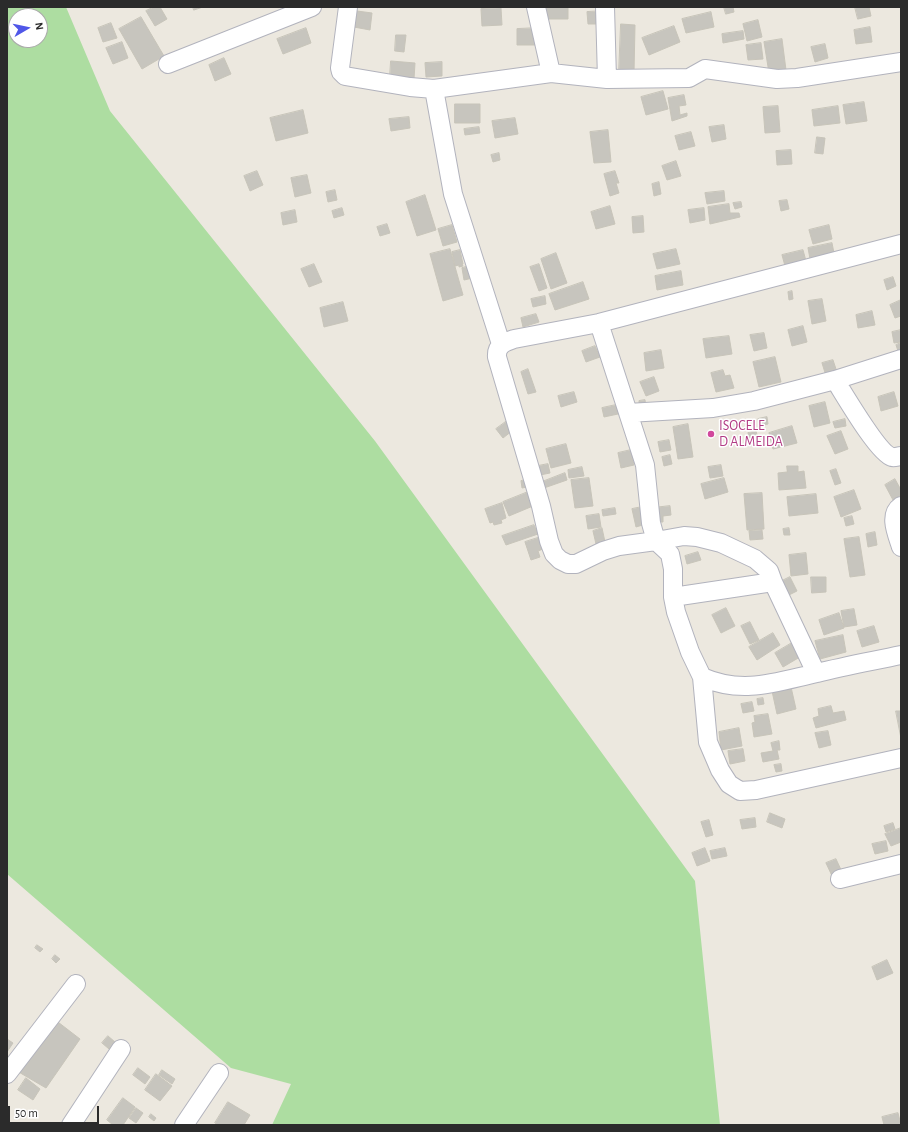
<!DOCTYPE html>
<html>
<head>
<meta charset="utf-8">
<style>
  body { margin:0 }
  #map { position:relative; width:908px; height:1132px; overflow:hidden; background:#ece8df; font-family:"Alegreya Sans",sans-serif }
  canvas { display:block }
  .frame { position:absolute; inset:0; border:8px solid #2b2b2b; pointer-events:none }
  .north { position:absolute; left:8px; top:8px; width:40px; height:40px; box-sizing:border-box; background:#fff; border:1px solid #aaa; border-radius:50%; rotate:81deg; font-size:11px; font-weight:700; line-height:16px; text-align:center; color:#2b2b2b }
  .north::after { content:''; display:block; margin:auto; width:14px; height:18px; background:#5057e8; clip-path:polygon(50% 0,100% 100%,50% 72%,0 100%) }
  .scale { position:absolute; left:8px; top:1106px; width:91px; height:18px; box-sizing:border-box; border:2px solid #2b2b2b; border-top:0; padding-left:5px; font-size:12px; line-height:14px; white-space:nowrap; color:#2b2b2b; -webkit-text-stroke:3px #fff; paint-order:stroke }
</style>
</head>
<body>
<div id="map">
<canvas width="908" height="1132"></canvas>
<div class="frame"></div>
<div class="north">N</div>
<div class="scale">50 m</div>
</div>
<script>
const ctx = document.querySelector('canvas').getContext('2d');
ctx.lineJoin = 'round';
function fillPath(path, color) { ctx.fillStyle = color; ctx.fill(path, 'evenodd'); }
function stroke(path, color, width, dash) { ctx.strokeStyle = color; ctx.lineWidth = width; ctx.lineCap = dash ? 'butt' : 'round'; ctx.setLineDash(dash || []); ctx.stroke(path); }
function drawText(font, color, halo, rows, align = 'center') {
  ctx.font = font + ' "Alegreya Sans",sans-serif'; ctx.lineWidth = 3; ctx.setLineDash([]); ctx.textBaseline = 'middle'; ctx.strokeStyle = halo; ctx.fillStyle = color; for (const [text, x, y, turn = 0] of rows) {
    ctx.save(); ctx.translate(x, y); ctx.rotate((+turn || 0) * Math.PI / 180); ctx.textAlign = isNaN(turn) ? turn : align; if (halo) ctx.strokeText(text, 0, 0); ctx.fillText(text, 0, 0); ctx.restore();
  }
}
fillPath(new Path2D(`
  M7,7H66L110,111L375,441L695,881L720,1125H272L291,1084L231,1068L7,874ZM16,16H40V40H16Z`), '#addda1');
const building = new Path2D(`
  M154,7H160L167,19L155,26L146,11Z
  M193,7H203L194,10Z
  M546,7H568V19H546Z
  M724,7H733L734,12L726,14Z
  M855,7H869L871,16L858,19Z
  M501,8L502,25L482,26L481,9Z
  M357,11L372,13L370,30L354,27Z
  M603,11L604,24H588L587,12Z
  M711,12L714,27L686,33L682,19Z
  M141,17L164,56L142,69L119,29Z
  M758,20L762,37L747,41L743,24Z
  M111,23L117,38L103,42L98,28Z
  M621,24L635,25L634,73H619Z
  M674,26L680,42L649,55L642,38Z
  M870,27L872,42L856,44L854,30Z
  M306,28L311,43L283,54L277,39Z
  M538,28L539,45H517V29Z
  M743,31L744,39L723,43L722,34Z
  M396,35H406L404,52L395,51Z
  M782,39L786,70L769,73L764,42Z
  M122,42L128,58L113,64L106,48Z
  M761,43L763,59L748,60L746,45Z
  M825,44L828,58L815,62L811,47Z
  M224,58L231,74L215,81L209,65Z
  M391,61L415,63L414,79L390,77Z
  M442,62V76L426,77L425,63Z
  M663,91L668,109L646,115L641,97Z
  M684,95L686,105L679,106L680,115L687,113V116L672,121L668,98Z
  M864,102L867,121L846,124L843,105Z
  M455,104H480V123H455Z
  M778,106L780,132L765,133L763,107Z
  M838,106L840,123L814,126L812,110Z
  M303,110L308,133L276,141L270,118Z
  M409,117L410,128L391,131L389,119Z
  M515,118L518,134L495,138L492,121Z
  M724,125L726,139L712,142L709,127Z
  M479,127L480,133L465,135L464,129Z
  M608,130L611,162L594,163L590,132Z
  M691,132L695,146L679,150L675,136Z
  M817,137L825,138L823,154L815,153Z
  M791,150L792,164L777,165L776,151Z
  M499,153L500,160L493,162L491,155Z
  M676,161L681,176L667,180L662,166Z
  M257,171L263,185L250,191L244,176Z
  M615,171L619,183H616L619,193L610,196L604,174Z
  M307,175L311,193L295,197L291,178Z
  M659,182L661,194L654,196L652,184Z
  M335,190L337,200L328,202L326,192Z
  M724,191L725,201L707,204L705,193Z
  M425,195L436,230L417,236L406,202Z
  M787,200L789,209L781,211L779,201Z
  M741,202L742,207L735,209L733,203Z
  M729,204L730,213H739L740,217L710,224L708,207Z
  M610,206L615,224L596,229L591,212Z
  M342,208L344,215L334,218L332,211Z
  M704,208L705,220L690,223L688,210Z
  M295,210L297,222L283,225L281,213Z
  M643,216L644,232L633,233L632,217Z
  M387,224L390,233L380,236L377,227Z
  M452,225L457,242L443,246L438,229Z
  M829,225L832,239L813,244L809,230Z
  M832,243L835,258L811,264L808,248Z
  M450,249L463,295L443,301L430,254Z
  M676,249L680,264L657,269L653,254Z
  M460,250L463,264H462L463,266L459,267V265L455,266L452,252Z
  M803,250L806,261L785,266L782,255Z
  M556,253L567,283L551,289L541,259Z
  M314,264L322,282L309,287L301,269Z
  M539,264L547,288L539,291L530,267Z
  M470,266L473,278L464,280L462,268Z
  M681,271L683,285L657,290L655,276Z
  M893,277L896,286L887,290L884,280Z
  M583,282L589,299L555,310L549,294Z
  M792,291L793,299L789,300L788,292Z
  M545,296L546,304L533,307L531,299Z
  M822,299L826,321L812,324L808,301Z
  M901,300V316L895,318L890,305Z
  M343,302L348,321L324,327L320,308Z
  M872,311L875,325L858,328L856,315Z
  M536,314L539,322L523,327L521,318Z
  M803,326L807,342L792,346L788,330Z
  M901,330V342L894,343L892,332Z
  M764,333L767,348L754,351L750,335Z
  M729,336L732,354L706,358L703,339Z
  M901,343V350L898,351L896,345Z
  M595,346L600,357L586,362L582,351Z
  M661,350L664,368L646,371L644,353Z
  M775,357L781,382L759,387L753,362Z
  M833,360L838,375L827,379L822,363Z
  M528,369L536,392L528,394L521,372Z
  M723,370L725,376L730,375L734,388L716,392L711,373Z
  M654,377L659,391L646,396L640,382Z
  M574,392L577,402L561,407L558,396Z
  M894,392L898,406L881,411L878,397Z
  M645,400L646,406L639,407V401Z
  M825,402L830,423L814,427L809,406Z
  M616,405L618,414L604,417L602,408Z
  M767,417L768,424L760,426L758,419Z
  M511,418L517,427L503,438L496,429Z
  M845,419L846,426L835,428L833,422Z
  M688,424L693,457L678,459L673,427Z
  M792,426L797,443L773,449L769,433Z
  M756,431L759,442L751,444L748,433Z
  M841,431L848,449L835,454L827,436Z
  M669,440L671,450L660,452L658,442Z
  M566,444L571,463L551,468L546,449Z
  M631,450L634,465L621,468L618,453Z
  M670,455L672,464L664,466L662,457Z
  M548,464L550,473L540,475L538,466Z
  M721,465L723,476L710,478L708,467Z
  M787,466H798V472L804,471L806,488L779,490L778,473L787,472Z
  M582,467L584,476L569,478L568,470Z
  M836,469L841,483L835,485L830,471Z
  M565,473L567,480L544,488L542,482Z
  M589,478L593,506L575,508L571,480Z
  M724,478L728,492L705,499L701,484Z
  M530,479L532,486L522,488L521,481Z
  M895,479L901,490V495L893,500L885,485Z
  M854,490L861,509L841,517L834,497Z
  M528,492L533,506L509,516L503,502Z
  M762,493L764,529L747,530L744,494Z
  M816,494L818,513L789,516L787,497Z
  M502,503L506,518L501,520L502,523L494,525L493,522L490,523L485,509Z
  M670,506L671,515L663,516V522H654L653,508Z
  M642,507L646,524L636,527L632,509Z
  M615,508L616,514L603,516L602,510Z
  M599,514L601,527L588,529L586,516Z
  M852,516L854,524L846,526L844,518Z
  M534,525L538,534L506,545L502,536Z
  M602,528L605,542L596,544L593,531Z
  M789,528L790,535H784L783,529Z
  M762,530L763,539L750,540L749,531Z
  M875,532L877,545L868,547L866,534Z
  M544,536L548,547L538,551L540,557L531,560L525,542Z
  M859,537L865,575L850,577L844,539Z
  M698,552L701,560L687,564L685,556Z
  M806,553L808,574L791,576L789,555Z
  M790,577L797,591L787,596L780,582Z
  M811,577H826V592L812,593Z
  M726,608L735,626L721,633L712,615Z
  M854,609L857,625L844,627L841,611Z
  M839,613L844,628L824,635L819,620Z
  M750,622L759,640L750,644L741,626Z
  M874,626L879,642L862,647L857,631Z
  M773,633L780,645L757,660L749,647Z
  M843,635L846,652L820,659L815,641Z
  M797,640L805,654L783,667L775,653Z
  M791,687L796,709L777,714L772,691Z
  M763,698L764,704L758,705L757,699Z
  M752,702L754,711L743,713L741,704Z
  M831,706L833,713L844,711L846,720L816,728L813,718L819,716L818,709Z
  M896,711H901V738Z
  M768,714L772,734L754,737L752,723L755,722L754,716Z
  M739,728L742,746L721,750L719,732Z
  M828,731L831,745L819,748L815,733Z
  M779,741L780,750H777L779,759L763,762L761,753L773,751L771,743Z
  M743,749L745,761L730,764L728,751Z
  M781,764L782,771L776,772L774,765Z
  M770,813L785,819L782,828L767,822Z
  M755,818L756,827L742,829L740,820Z
  M709,820L713,835L706,837L701,822Z
  M893,823L895,829L886,832L884,826Z
  M901,828V842L891,846L885,834Z
  M886,841L888,851L875,854L872,844Z
  M705,848L710,861L697,866L692,853Z
  M725,848L727,856L712,859L710,851Z
  M836,859L843,874L833,878L826,863Z
  M37,945L43,949L40,952L35,948Z
  M55,955L60,959L56,963L52,959Z
  M887,960L893,973L877,980L872,967Z
  M54,1019L80,1039L46,1088L17,1071Z
  M108,1036L115,1042L109,1049L102,1043Z
  M7,1039L13,1043L7,1052Z
  M138,1068L150,1077L145,1084L133,1075Z
  M162,1070L175,1079L172,1084L159,1075Z
  M156,1074L172,1086L160,1101L145,1090Z
  M26,1078L40,1089L33,1100L18,1090Z
  M123,1098L135,1107L123,1125H113L107,1120Z
  M228,1102L250,1115L244,1125H218L215,1123Z
  M136,1108L143,1113L136,1123L129,1118Z
  M898,1113L901,1125H884L882,1117Z
  M151,1114L156,1118L154,1121L149,1117Z`);
fillPath(building, '#c7c5be');
stroke(building, '#c7c4b9', 1);
const minor = new Path2D(`
  M348,7L340,68L341,72L345,76L410,87L434,89L551,73L607,79L689,78L705,69L777,79L797,78L901,62
  M536,7L551,73
  M605,7L607,79
  M168,64L312,7
  M434,89L453,194L501,344
  M599,323L645,465L651,523L656,541L670,554L673,569V597L676,612L690,652L702,677C743,695 776,682 817,673C845,666 873,661 901,655
  M835,380C844,394 878,453 892,457C894,458 898,456 901,456
  M628,413L713,408L754,401L835,380L901,359
  M901,506C888,515 897,534 901,547
  M773,582L769,571L755,559L721,543L697,537L684,536L656,541L619,546L603,551L576,564H568L560,560L554,554L549,541L541,506L497,357C496,345 505,342 514,339L599,323L901,244
  M673,597L773,582L816,673
  M702,677L708,742L720,770L729,784L740,791L756,790L901,758
  M840,879L901,864
  M7,1074L76,984
  M71,1125L121,1049
  M184,1125L219,1073`);
stroke(minor, '#b2b3bd', 20);
stroke(minor, '#fff', 18);
for (const [x, y, r, color] of [
  [711,434,4,"#d1479c"]
]) { const dot = new Path2D(); dot.arc(x, y, r, 0, 2 * Math.PI); ctx.fillStyle = color; ctx.fill(dot); stroke(dot, '#fff', 1.5); }
drawText('14px', '#b23c85', '#fff', [
  ["ISOCELE",719,426],
  ["D ALMEIDA",719,442]
], 'left');
</script>
</body>
</html>
